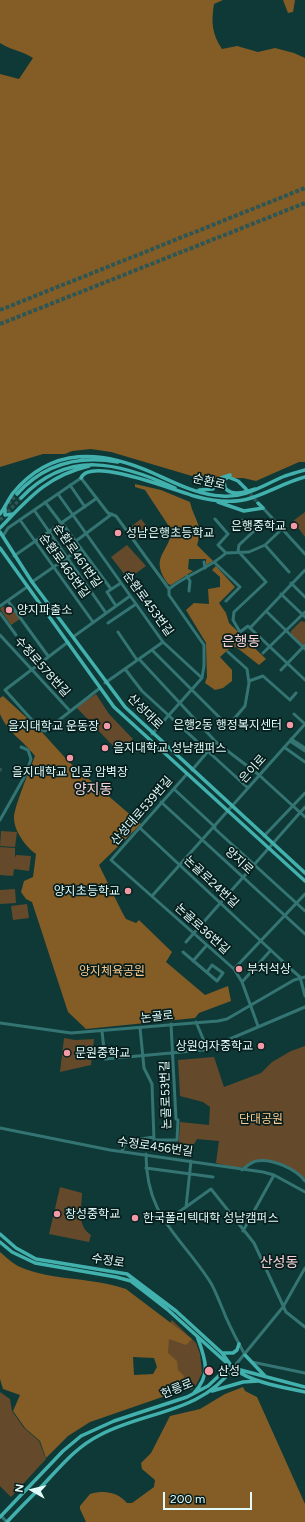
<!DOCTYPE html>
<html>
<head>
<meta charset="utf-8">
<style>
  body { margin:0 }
  #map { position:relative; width:305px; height:1522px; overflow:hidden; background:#0e3937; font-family:Figtree,sans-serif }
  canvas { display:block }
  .north { position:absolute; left:12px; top:1470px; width:40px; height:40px; -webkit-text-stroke:3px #071e1d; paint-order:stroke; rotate:278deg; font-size:11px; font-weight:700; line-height:16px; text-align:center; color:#e0fbf9 }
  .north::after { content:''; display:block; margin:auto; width:14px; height:18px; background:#e0fbf9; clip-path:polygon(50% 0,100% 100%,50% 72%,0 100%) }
  .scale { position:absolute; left:163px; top:1492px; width:89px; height:18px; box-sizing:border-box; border:2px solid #e0fbf9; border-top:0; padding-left:5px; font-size:12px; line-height:14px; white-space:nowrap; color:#e0fbf9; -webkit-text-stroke:3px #071e1d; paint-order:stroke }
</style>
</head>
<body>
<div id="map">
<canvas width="305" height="1522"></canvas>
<div class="north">N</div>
<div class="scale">200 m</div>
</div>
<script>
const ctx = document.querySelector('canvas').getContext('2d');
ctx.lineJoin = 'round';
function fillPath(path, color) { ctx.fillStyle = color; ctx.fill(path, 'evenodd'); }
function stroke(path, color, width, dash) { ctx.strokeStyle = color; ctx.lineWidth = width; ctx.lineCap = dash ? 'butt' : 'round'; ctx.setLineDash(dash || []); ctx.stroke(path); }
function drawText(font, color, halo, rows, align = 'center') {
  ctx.font = font + ' Figtree,"Noto Sans KR",sans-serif'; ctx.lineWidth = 3.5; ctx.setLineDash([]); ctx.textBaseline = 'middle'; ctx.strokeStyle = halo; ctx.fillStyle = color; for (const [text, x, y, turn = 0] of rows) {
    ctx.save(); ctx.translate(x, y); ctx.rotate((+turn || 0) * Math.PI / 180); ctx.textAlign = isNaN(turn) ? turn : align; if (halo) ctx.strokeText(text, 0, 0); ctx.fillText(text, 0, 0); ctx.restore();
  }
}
fillPath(new Path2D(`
  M305,512V537L293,521Z
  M141,519L150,530L137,539L129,528Z
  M127,545L146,566L128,579L111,557Z
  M3,606L8,613L13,610L20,619L11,625L0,609Z
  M301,621L305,622V643L303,646L291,634V631Z
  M96,694L109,714L133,739L123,750L115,748L76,707Z
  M1,831L17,832L15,847L0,846Z
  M0,847L15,848V858L16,855L31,856L29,871L14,869L13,876L0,875Z
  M15,889L16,903L0,904V890Z
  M27,904L29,918L13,920L11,906Z
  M64,1038L75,1040L94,1039L91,1065L60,1072Z
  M305,1046V1180C292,1170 275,1158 258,1161C254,1161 250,1165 246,1166C237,1170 226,1165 216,1163L219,1141L197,1139L187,1156L178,1154L180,1122L209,1125L210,1107L203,1102L180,1096L178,1060L214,1057L224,1087L261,1073L272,1062L291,1051Z
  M60,1187L82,1193C82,1208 76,1225 91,1235L89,1242L49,1234Z
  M172,1320L196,1343L200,1354L202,1373L196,1385L191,1390L166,1359L162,1335Z
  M0,1392L10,1399L12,1411L24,1428L39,1441L46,1459L11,1497L0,1486Z`), '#644a2a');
fillPath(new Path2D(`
  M0,0H223L214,4C211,22 212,34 222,49L237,46L258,52L275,48L294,53L305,58V462H299L256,481L243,478L202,479L111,452L91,449L72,451L65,454H43L0,467V74L19,79L33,58C23,51 10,50 0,43Z
  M283,0H295L293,12L288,13Z
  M135,484L161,490L190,502C194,520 204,525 197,545L213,561L206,565V559H189L188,569L193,571L171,585L168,584C149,557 168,554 172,531L145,490L135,487Z
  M216,566L235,587L219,603L226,613L229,623L266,659L259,665L236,647L229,649L220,657L232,670V681L223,688L215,690L205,683L207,677L206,643L186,610L194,603L209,604L208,589L220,587V577L212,570Z
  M3,696L40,730L69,762L141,824L99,865L122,912L126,919L136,923L139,920L172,952L166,962L205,995L228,986L231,1001L199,1013L195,1018L86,1029L68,1012L32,902L26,899L21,892L24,881L33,877L36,854C26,847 14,831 14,818C13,810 31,766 35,756C24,741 7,732 0,714C0,709 0,703 0,698Z
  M0,1252C6,1257 13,1264 20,1267C53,1281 92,1277 126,1289L192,1339L186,1345L169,1339L168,1353L177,1361L178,1370L184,1376L182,1384L171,1388V1394L90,1422L68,1436L46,1458L40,1441L25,1428L13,1411L20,1395L3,1389L0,1379ZM133,1357L154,1358L157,1367L153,1374L134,1375Z
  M243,1387L245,1391L257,1397L305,1504V1522H86L80,1509V1506L90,1494C105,1490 117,1492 127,1503H132L154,1487L155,1480L142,1469L141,1463L151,1453L170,1416L200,1409L225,1394Z`), '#845c26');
stroke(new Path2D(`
  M247,490L258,503
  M5,508L17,494
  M0,520L21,498
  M0,768V773`), '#2e5654', 3.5, [3.5, 2]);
stroke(new Path2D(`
  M0,310L305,188
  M0,324L305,203`), '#2e5654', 4, [4, 2]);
stroke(new Path2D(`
  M70,485L85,507
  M58,494L163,642L202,678
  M45,502L61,523
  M263,508L305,554
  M34,510L106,613
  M215,519L228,534L218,545L226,553
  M20,520L93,622
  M243,520L254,531L239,545L238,551L266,582L234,612L233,620L240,632L248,626L250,628L305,570
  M62,523L111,589
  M3,536L8,528L81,478L108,513L116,516L169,589V595L204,645V666L202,678
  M76,541L112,514
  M265,545L289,572
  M14,556L97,498
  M204,562L205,568
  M215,563L240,587L226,601
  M187,576L190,581L189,591
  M32,582L81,548
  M291,583L305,597
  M169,589C187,574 209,569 226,553L249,552L265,545L282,529
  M281,594L305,617
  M8,601L48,656
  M0,606L27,587
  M116,606L107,592L121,583
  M266,611L305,649
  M0,613L16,635
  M108,623L136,604
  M250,628L305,680
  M118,632L137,660
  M0,635L70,711
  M73,637L130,596
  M68,642L5,690L40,729L45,731L100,688
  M152,650L228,726L245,706L249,683L247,669L228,652
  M263,653L305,612
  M139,659L216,742L259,775L305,817
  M125,669L142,691L248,788
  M281,670L305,645
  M249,681L263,676L290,700L296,693
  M105,683L163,642
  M294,714L305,724
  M152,734L202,678
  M291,739L305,748
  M290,741L305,751
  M284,747L305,762
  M192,770L216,742
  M187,774L111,860L234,969L242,982L258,1026
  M174,789L215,827
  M161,802L305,934
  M0,820L26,774L31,759L28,750L21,747
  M140,828L292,970L300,977L305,996
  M214,828L305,911
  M264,836L305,793
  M152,896L305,724
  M186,942L305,807
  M183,952L217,981L223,973L212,965L207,972
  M193,961L207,945
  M234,969L305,894
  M242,982L271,950
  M196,1022L207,1048
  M0,1023L71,1033L218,1021L227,1019L294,980L305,977
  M140,1028L144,1068L152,1084L154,1140H177L178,1120L176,1119L171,1024
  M102,1031L105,1059L204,1050L305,1007
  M0,1128L110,1150L263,1172L274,1175L305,1192
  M122,1151L126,1141L154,1137
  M146,1154C146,1216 178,1233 209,1280C215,1289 219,1301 223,1310C229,1326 237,1340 245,1355
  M146,1168L213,1177
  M242,1170C246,1167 251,1162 256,1161C272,1158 296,1169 305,1181
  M186,1207L191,1161
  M165,1222L211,1189L254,1243L286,1312L305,1327
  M243,1231L274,1175
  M252,1362L305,1373
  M233,1368L283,1307L305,1268
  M1,1516L7,1522`), '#347472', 3);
stroke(new Path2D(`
  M81,478C90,456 176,491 194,496C212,501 233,504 251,498C270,492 286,482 305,477
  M246,489L238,481L228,477L224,480L225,488C233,497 245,492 255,489
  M199,490L213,489L221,478L230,475
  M17,494C44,464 78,455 118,462
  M21,498C68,449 119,462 175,488
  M218,502L244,511L263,508
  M258,503L263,508
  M5,509V515L13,514
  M0,514C5,507 8,500 13,493C52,446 102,450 153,473C175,483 198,495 222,496C246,498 263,485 285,476C291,474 298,472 305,470
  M0,528C29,498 47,476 89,466
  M0,532L32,582L125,707L305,873
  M0,548L114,707L305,881
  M0,1234L16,1248L36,1259L127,1274L176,1311L222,1353L233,1368L305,1387
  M0,1242L12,1252L35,1263L116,1277L131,1281L167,1309L229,1365
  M222,1353H233L237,1350L239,1344
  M245,1355L265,1376
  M234,1369C254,1383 282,1387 305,1392
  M212,1391L243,1382L258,1381
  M194,1393C212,1374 205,1358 197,1336
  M0,1517L63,1451L81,1436L114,1421L187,1397L208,1386L225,1370L233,1368
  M7,1522C19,1509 31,1497 43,1485C61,1466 76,1447 100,1435C145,1411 201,1413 233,1368`), '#42b1ad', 3.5);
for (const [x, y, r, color] of [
  [294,526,4,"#f49aa6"],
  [118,533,4,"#f49aa6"],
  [9,610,4,"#f49aa6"],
  [290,725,4,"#f49aa6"],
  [107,726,4,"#f49aa6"],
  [105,748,4,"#f49aa6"],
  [70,758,4,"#f49aa6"],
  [128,891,4,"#f49aa6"],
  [239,969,4,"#f49aa6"],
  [261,1046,4,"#f49aa6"],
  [67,1053,4,"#f49aa6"],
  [57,1214,4,"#f49aa6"],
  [135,1218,4,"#f49aa6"],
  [209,1371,5,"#f49aa6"]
]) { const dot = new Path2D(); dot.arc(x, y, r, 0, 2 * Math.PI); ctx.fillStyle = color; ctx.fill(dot); stroke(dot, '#071e1d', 1.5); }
drawText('12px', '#e0fbf9', '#071e1d', [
  ["순환로",209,482,13],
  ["순환로461번길",77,556,55],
  ["순환로465번길",64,566,54],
  ["순환로453번길",148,604,54],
  ["수정로578번길",42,667,48],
  ["산성대로",145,712,45],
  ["은이로",253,769,-48],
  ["산성대로539번길",142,811,-49],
  ["양지로",239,861,43],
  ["논골로24번길",211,882,43],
  ["논골로36번길",202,929,42],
  ["논골로",157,1017,-6],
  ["논골로53번길",166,1095,-92],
  ["수정로456번길",155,1147,8],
  ["수정로",108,1261,9],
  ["헌릉로",177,1389,-22]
]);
drawText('12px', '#e0fbf9', '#071e1d', [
  ["은행중학교",286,526,"right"],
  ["성남은행초등학교",126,533],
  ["양지파출소",17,610],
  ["은행2동 행정복지센터",282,725,"right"],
  ["을지대학교 운동장",99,726,"right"],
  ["을지대학교 성남캠퍼스",113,748],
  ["을지대학교 인공 암벽장",70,772,"center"],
  ["양지초등학교",120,891,"right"],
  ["부처석상",247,969],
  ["상원여자중학교",253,1046,"right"],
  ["문원중학교",75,1053],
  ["창성중학교",65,1214],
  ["한국폴리텍대학 성남캠퍼스",143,1218],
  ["산성",218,1371]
], 'left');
drawText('12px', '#fac98e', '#071e1d', [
  ["양지체육공원",112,971],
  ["단대공원",261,1119]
]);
drawText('14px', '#f6d2d6', '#071e1d', [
  ["은행동",241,642],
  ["양지동",93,790],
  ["산성동",279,1263]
]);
</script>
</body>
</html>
